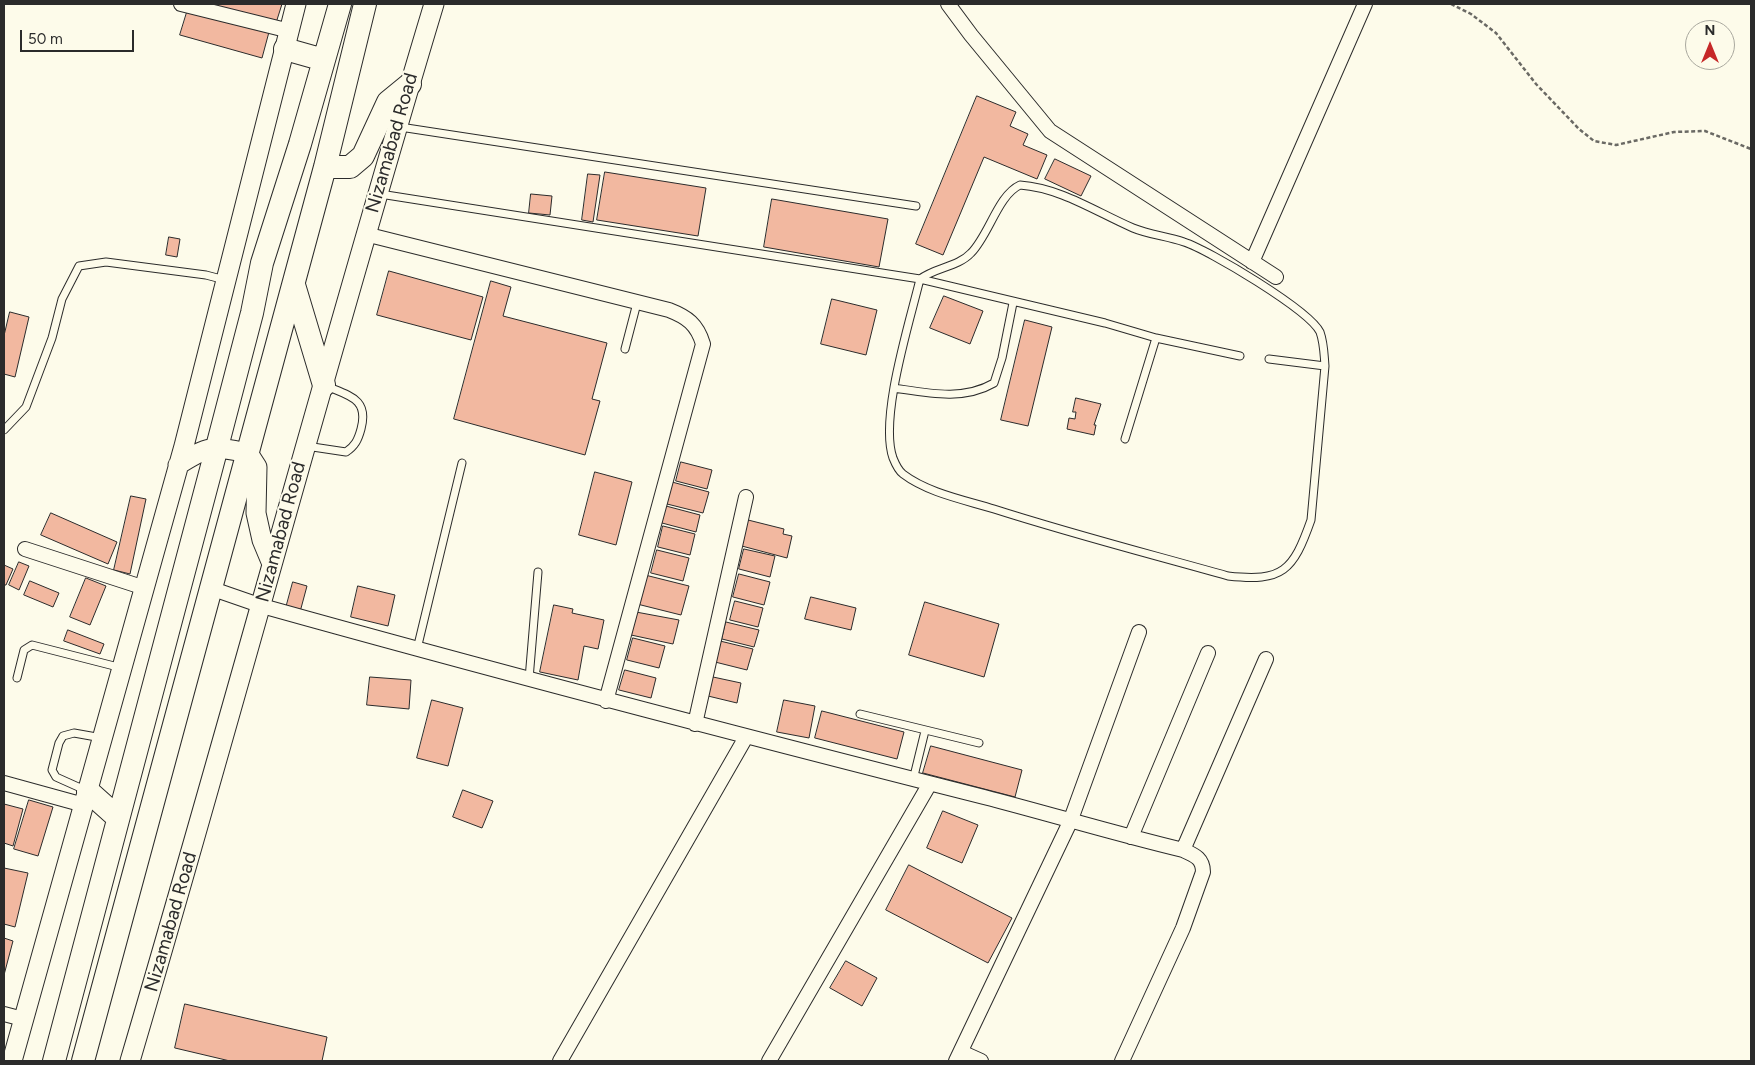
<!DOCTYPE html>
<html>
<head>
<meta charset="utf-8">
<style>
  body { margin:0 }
  #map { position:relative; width:1755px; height:1065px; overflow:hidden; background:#fdfbea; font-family:Figtree,sans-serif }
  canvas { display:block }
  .frame { position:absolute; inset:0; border:5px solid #2b2b2b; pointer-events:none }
  .north { position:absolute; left:1685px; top:20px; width:50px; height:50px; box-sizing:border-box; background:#fdfbea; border:1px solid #a9a89e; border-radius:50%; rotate:0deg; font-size:14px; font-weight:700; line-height:20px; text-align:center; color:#2b2b2b }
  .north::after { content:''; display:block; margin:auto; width:18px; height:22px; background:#c62828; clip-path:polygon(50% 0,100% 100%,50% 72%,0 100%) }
  .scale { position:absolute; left:20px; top:30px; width:114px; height:22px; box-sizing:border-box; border:2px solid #2b2b2b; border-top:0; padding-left:6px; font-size:15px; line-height:18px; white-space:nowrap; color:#2b2b2b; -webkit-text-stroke:4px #fdfbea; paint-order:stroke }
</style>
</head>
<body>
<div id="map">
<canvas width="1755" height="1065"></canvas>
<div class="frame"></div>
<div class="north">N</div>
<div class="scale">50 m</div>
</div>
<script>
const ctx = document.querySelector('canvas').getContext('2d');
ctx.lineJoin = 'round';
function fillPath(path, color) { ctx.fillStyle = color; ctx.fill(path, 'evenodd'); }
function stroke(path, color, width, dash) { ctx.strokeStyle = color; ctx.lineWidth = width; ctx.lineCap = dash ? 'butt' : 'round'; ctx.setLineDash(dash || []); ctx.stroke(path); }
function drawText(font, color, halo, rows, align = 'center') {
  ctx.font = font + ' Figtree,sans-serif'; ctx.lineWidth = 4; ctx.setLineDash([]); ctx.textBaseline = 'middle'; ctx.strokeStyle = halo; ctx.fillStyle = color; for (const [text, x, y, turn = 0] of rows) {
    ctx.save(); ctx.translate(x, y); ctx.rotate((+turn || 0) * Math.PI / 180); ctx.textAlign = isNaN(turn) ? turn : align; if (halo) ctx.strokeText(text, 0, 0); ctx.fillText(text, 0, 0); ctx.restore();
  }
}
const building = new Path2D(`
  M205,4H282L276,23Z
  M188,9L269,32L262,58L180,35Z
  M977,96L1016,112L1010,126L1028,134L1023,145L1047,155L1037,179L984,157L943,255L916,244Z
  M1055,159L1091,176L1081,196L1045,179Z
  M605,172L706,188L698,236L597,220Z
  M588,174L600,175L593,222L582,220Z
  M531,194L552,196L550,215L529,213Z
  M772,199L888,219L879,267L764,247Z
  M169,237L180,239L177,257L166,255Z
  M389,271L483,297L471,340L377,315Z
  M491,281L511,287L503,316L607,343L592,399L600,401L585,455L454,419Z
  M944,296L983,311L970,344L930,328Z
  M832,299L877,310L866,355L821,344Z
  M10,312L29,317L15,377L4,374V336Z
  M1025,320L1052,327L1028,426L1001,420Z
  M1076,398L1101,404L1094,425H1096L1094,435L1067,429L1069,418L1075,419L1076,412H1073Z
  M681,462L712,470L707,489L676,481Z
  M595,472L632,482L616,545L579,535Z
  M672,482L709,492L703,513L667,504Z
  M131,496L146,499L130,574L114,570Z
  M666,506L700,515L696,532L662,523Z
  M51,513L117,542L108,564L41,535Z
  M744,519L784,529L783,534L792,536L787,558L738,545Z
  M663,526L695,534L690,555L658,547Z
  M744,549L775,556L770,577L739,569Z
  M657,550L689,558L683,581L651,573Z
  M19,562L29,566L19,590L9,585Z
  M4,565L13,569L6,585H4Z
  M739,574L770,582L764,605L733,597Z
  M645,575L689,586L681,615L637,604Z
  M86,578L106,586L90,625L70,617Z
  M30,581L59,593L53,607L24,595Z
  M293,582L307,586L300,612L286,608Z
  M358,586L395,595L388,626L351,617Z
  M811,597L856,608L851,630L805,619Z
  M735,601L763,608L758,627L730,620Z
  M925,602L999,624L984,677L909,655Z
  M554,605L573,609L572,613L604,620L598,649L584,646L578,680L540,672Z
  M636,612L679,620L673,644L631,635Z
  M726,622L759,630L754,647L722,639Z
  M68,630L104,644L100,654L64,641Z
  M633,638L665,646L659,668L627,660Z
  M720,641L753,649L747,670L715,662Z
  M625,670L656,678L651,698L619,690Z
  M370,677L411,680L409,709L367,705Z
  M713,677L741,683L737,703L708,696Z
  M432,700L463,708L448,766L417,758Z
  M784,700L815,706L809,738L777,732Z
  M822,711L904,732L897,759L815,738Z
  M931,746L1022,770L1015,797L923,773Z
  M463,790L493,801L482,828L453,817Z
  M29,800L53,807L38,856L14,849Z
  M4,804L23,809L13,846L4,843Z
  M943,811L978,825L962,863L927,848Z
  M909,865L1012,918L988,963L886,910Z
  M4,868L28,873L15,927L4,924Z
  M4,938L13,941L4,975Z
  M846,961L877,978L862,1006L830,988Z
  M185,1004L327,1037L322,1061H230L175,1048Z`);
fillPath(building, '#f2b8a0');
stroke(building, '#2b2b2b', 1);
const service = new Path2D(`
  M400,127L916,206
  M1020,185C1061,188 1096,212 1133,228C1150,235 1167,236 1184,242C1209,250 1309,310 1320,332C1324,343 1324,354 1325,366L1311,520C1293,571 1283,582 1228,576C1150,554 1072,534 994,509C965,500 928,493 903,474C899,471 895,463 893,458C879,418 910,321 920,279C936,267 958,267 971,253C989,235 998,195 1020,185Z
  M380,194L920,279L1105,323L1156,338L1240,356
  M625,349L637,303
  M1269,359L1325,366
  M894,388C928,393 963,401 994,383L1002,358L1013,303
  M4,430L26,407L52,338L62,299L79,266L106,262L206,275L225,280
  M1125,439L1156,338
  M306,446L346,452C355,446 358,440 361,429C369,399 350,396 326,386
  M417,649L462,463
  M17,678L24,650L32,645L122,668
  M529,679L538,572
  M860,714L979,743
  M913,780L925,731
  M85,790L56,777L52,770L59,743L63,736L74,733L102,738`);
const minor = new Path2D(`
  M181,4L290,31
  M948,4L971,35L1050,131L1276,277
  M365,234L669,310C687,317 697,324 703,344L606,701
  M1252,262L1365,4
  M25,549L145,588
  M210,588L262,606C502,673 743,736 984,797C1050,814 1116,834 1183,850C1194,855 1203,858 1203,872L1183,928L1122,1061
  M695,724L746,497
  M4,783L84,805
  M1131,837L1208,653
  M1183,850L1266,659
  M4,1014L23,1019
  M961,1052L981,1061
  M560,1061L746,737
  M769,1061L929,785
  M956,1061L1070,822L1139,632`);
const secondary = new Path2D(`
  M178,465C209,445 213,446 248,453L257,467L256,513L262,540L272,564
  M12,1061L184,446L296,4
  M130,1061C234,709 328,355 434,4`);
const trunk = new Path2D(`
  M285,49L324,60
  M325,167H350L363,156L388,102L410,84
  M294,285L324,385
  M88,791L117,817
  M54,1061L217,447L252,313L262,263L300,144L340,4
  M83,1061L325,167L365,4`);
stroke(service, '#2b2b2b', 9);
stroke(minor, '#2b2b2b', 16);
stroke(secondary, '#2b2b2b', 21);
stroke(trunk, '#2b2b2b', 24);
stroke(new Path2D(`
  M1451,4L1471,14L1496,33L1536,84L1579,129L1594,141L1616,145L1674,132L1705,131L1751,149`), '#6a6964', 2.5, [4, 2.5]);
stroke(service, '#fdfbea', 7);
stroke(minor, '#fdfbea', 14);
stroke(secondary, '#fdfbea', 19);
stroke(trunk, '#fdfbea', 22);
drawText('19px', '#2b2b2b', '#fdfbea', [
  ["Nizamabad Road",392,143,-74],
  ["Nizamabad Road",281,532,-75],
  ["Nizamabad Road",171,922,-74]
]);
</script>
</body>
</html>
